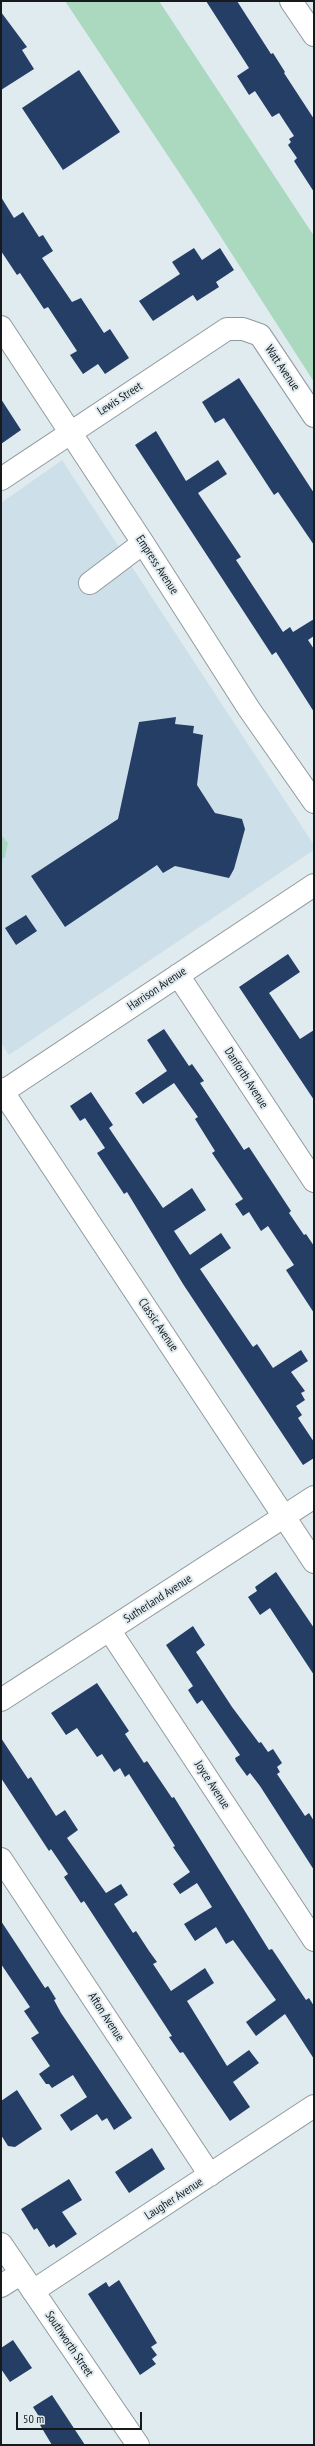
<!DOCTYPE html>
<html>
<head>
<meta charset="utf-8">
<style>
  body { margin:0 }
  #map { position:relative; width:315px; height:2446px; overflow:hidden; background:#e0ebf0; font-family:"PT Sans Narrow",sans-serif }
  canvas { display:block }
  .frame { position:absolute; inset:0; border:2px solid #161a1c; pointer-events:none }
  .scale { position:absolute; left:16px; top:2412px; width:126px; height:18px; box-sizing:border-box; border:2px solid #161a1c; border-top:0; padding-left:5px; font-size:12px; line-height:14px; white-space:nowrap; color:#161a1c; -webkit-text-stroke:3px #e0ebf0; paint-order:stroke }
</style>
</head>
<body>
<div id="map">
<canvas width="315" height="2446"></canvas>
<div class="frame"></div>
<div class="scale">50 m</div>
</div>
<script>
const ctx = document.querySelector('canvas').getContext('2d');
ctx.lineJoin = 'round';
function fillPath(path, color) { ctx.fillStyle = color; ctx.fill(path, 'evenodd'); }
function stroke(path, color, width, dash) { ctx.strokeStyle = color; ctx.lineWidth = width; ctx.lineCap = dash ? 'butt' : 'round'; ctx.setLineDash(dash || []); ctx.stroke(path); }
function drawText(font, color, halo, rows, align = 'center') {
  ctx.font = font + ' "PT Sans Narrow",sans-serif'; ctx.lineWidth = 4; ctx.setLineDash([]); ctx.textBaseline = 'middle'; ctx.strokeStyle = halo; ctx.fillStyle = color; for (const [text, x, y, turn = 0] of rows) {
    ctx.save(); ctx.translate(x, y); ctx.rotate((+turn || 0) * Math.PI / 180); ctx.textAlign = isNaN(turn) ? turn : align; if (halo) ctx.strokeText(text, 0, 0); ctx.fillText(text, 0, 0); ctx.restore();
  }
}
fillPath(new Path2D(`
  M62,460L314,845V850L9,1055L1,1043V503Z`), '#cde0e9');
fillPath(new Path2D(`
  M65,1H159L314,236V382L194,195Z
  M1,835L8,843L5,857L1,860Z`), '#abd9c0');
fillPath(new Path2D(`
  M206,1H237L271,54L273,53L285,72L284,73L314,119V192L294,161L297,158L288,145L291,142L289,139L294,136L279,113L272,117L255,91L249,95L237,76L249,68Z
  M1,12L27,47L22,50L34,69L1,90Z
  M79,70L120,132L63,170L22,108Z
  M1,197L14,218L23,212L39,237L43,235L53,251L42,258L72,302L81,298L104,333L110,329L129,358L105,374L98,364L83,374L70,355L77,351L48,307L44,309L20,273L17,275L1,251Z
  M194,248L202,260L220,248L234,270L216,282L219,287L197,301L193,295L153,321L139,301L180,274L172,262Z
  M239,378L314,493V545L278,492L274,495L224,418L215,423L202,402Z
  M1,399L21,430L1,444Z
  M156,431L186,481L218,460L227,474L198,493L241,557L236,560L283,632L290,627L293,632L314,619V636L308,640L314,649V712L276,652L272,655L135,445Z
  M176,717L175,724L194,726L193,733L203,735L197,785L215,813L242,819L245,829L234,869L229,878L175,866L163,873L157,865L65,927L31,876L118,819L139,722Z
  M26,915L37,931L16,945L5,928Z
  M288,954L300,972L269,993L300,1039L314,1030V1100L239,987Z
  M164,1029L189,1066L192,1064L204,1081L200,1083L244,1150L249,1147L291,1211L289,1213L304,1235L306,1234L314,1246V1313L286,1270L294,1265L268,1226L261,1231L249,1212L243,1216L235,1204L243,1199L212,1153L215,1151L195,1119L198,1117L174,1083L143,1104L135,1093L167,1071L147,1040Z
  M91,1092L113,1125L109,1128L163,1208L192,1188L206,1210L174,1231L190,1255L221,1233L231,1248L200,1269L253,1347L257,1344L273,1368L301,1350L308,1361L291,1372L305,1391L301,1393L305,1400L296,1406L302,1415L298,1418L314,1442V1458L303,1465L183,1284L127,1192L124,1194L97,1153L105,1148L85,1118L80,1121L70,1106Z
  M276,1572L314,1628V1675L270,1608L260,1615L248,1597L257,1591L255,1587Z
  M193,1626L205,1645L196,1652L232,1707L259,1743L261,1742L268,1752L273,1749L282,1763L277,1767L280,1772L277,1774L305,1816L309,1813L314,1821V1870L260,1786L250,1773L247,1776L236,1761L235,1758L240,1755L202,1700L197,1704L188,1690L193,1686L166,1645Z
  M97,1683L129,1731L125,1734L144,1763L147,1761L172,1798L174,1797L269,1950L272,1949L306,2000L309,1998L314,2006V2059L285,2014L256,2036L246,2022L276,2000L233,1940L226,1944L216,1927L195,1941L184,1924L212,1907L197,1883L180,1894L173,1884L190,1872L173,1847L175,1846L129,1774L125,1777L120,1768L114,1772L102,1754L97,1757L77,1728L66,1735L51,1713Z
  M1,1738L28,1779L31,1777L56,1816L65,1810L78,1830L67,1838L106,1893L121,1884L128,1895L114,1904L133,1933L136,1931L149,1951L157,1962L153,1964L171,1991L205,1968L214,1983L187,2001L227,2066L249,2050L259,2063L233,2082L250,2107L230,2121L183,2052L180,2053L169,2037L172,2036L84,1901L81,1903L64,1877L68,1874L51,1849L49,1851L1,1778Z
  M1,1921L45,1988L48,1986L56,1999L54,2000L61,2013L132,2118L114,2130L107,2118L102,2121L97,2114L71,2131L60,2115L87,2097L73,2075L52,2088L49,2084H46L39,2074L50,2066L31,2038L39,2033L24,2011L30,2007L1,1964Z
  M17,2090L42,2129L15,2147L8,2146L1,2135V2101Z
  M152,2148L165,2169L129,2193L115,2172Z
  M69,2179L82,2200L62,2212L77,2234L56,2248L54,2244L49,2247L37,2228L34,2230L21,2209Z
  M119,2280L157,2343L151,2347L157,2355L152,2359L156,2364L140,2375L88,2294L106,2282L109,2287Z
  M13,2340L32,2368L10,2382L1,2369V2348Z
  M52,2395L85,2445H52L40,2425L43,2423L33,2407Z`), '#243e66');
const minor = new Path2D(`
  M291,1L314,35
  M1,327L143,543L249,709L314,802
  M1,479L227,329H243L260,335L314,416
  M90,583L143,543
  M178,975L314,1181
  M1,1089L314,1562
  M1,1093L314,885
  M110,1631L314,1940
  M1,1700L314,1497
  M1,1859L210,2175
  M1,2286L20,2274
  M33,2291L314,2106`);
const major = new Path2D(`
  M1,2244L138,2445`);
stroke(minor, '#909a9e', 24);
stroke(major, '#909a9e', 24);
stroke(minor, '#fff', 22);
stroke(major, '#fff', 22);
drawText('12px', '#161a1c', '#e0ebf0', [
  ["Watt Avenue",282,368,56],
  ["Lewis Street",120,399,-33],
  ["Empress Avenue",157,565,57],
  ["Harrison Avenue",157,989,-34],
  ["Danforth Avenue",246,1078,57],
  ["Classic Avenue",158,1325,56],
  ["Sutherland Avenue",158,1599,-33],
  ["Joyce Avenue",212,1785,57],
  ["Afton Avenue",106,2017,57],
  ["Laugher Avenue",174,2199,-33],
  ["Southworth Street",69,2344,56]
]);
</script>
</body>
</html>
